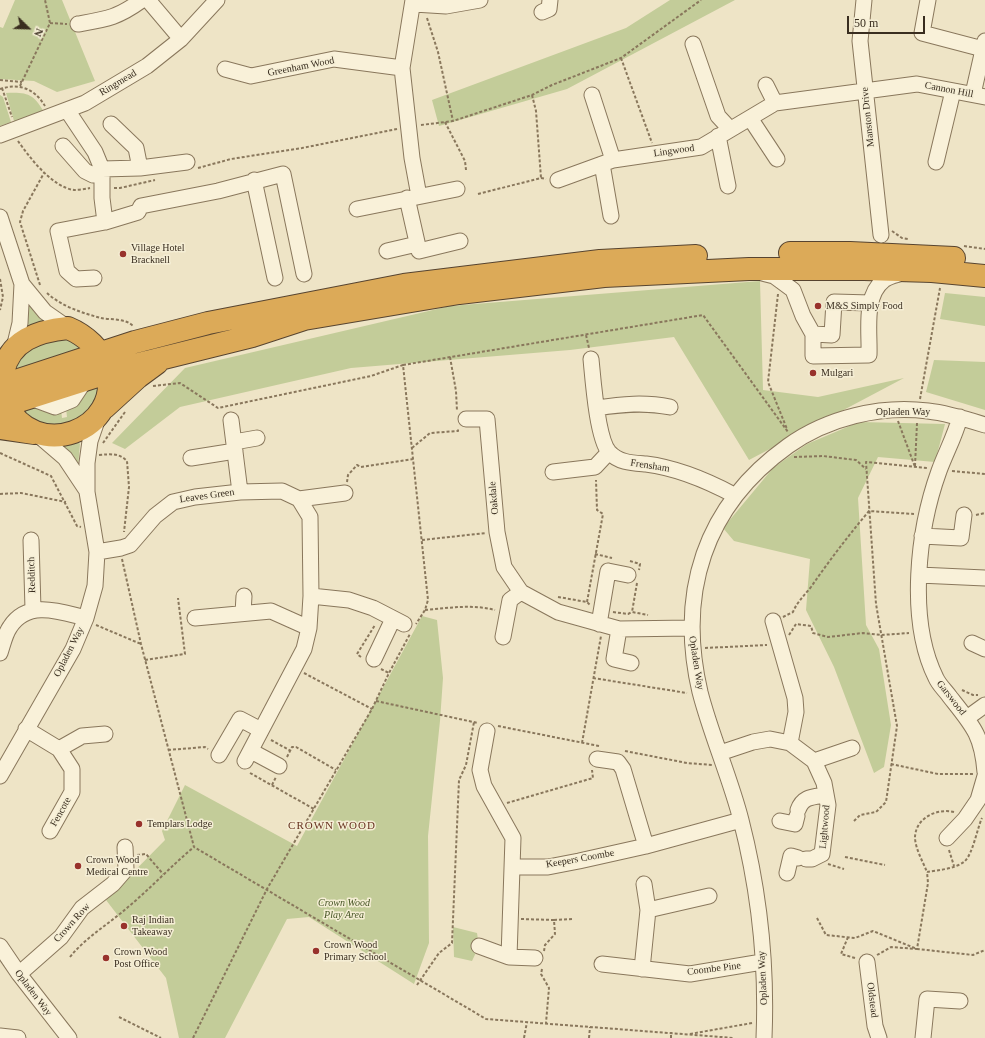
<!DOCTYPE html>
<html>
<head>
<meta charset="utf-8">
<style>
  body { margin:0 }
  #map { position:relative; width:985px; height:1038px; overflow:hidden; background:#eee4c6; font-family:"Times New Roman",serif }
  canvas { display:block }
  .north { position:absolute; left:8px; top:8px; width:40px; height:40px; -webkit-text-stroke:3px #f5eed5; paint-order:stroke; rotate:113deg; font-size:11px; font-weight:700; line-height:16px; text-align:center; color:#392d1f }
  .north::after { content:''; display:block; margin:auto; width:14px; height:18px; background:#392d1f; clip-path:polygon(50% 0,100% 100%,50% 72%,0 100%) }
  .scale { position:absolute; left:847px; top:16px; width:78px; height:18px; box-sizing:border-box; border:2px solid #392d1f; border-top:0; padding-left:5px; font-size:12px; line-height:14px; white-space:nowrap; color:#392d1f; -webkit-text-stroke:3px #f5eed5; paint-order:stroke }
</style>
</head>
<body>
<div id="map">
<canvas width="985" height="1038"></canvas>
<div class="north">N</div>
<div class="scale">50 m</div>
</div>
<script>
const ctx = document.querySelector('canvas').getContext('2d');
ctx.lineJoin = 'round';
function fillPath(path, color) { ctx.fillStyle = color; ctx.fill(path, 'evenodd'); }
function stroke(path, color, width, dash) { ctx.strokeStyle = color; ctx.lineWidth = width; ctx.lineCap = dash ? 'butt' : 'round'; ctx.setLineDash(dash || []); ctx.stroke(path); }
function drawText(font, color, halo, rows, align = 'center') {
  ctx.font = font + ' "Times New Roman",serif'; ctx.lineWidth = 3; ctx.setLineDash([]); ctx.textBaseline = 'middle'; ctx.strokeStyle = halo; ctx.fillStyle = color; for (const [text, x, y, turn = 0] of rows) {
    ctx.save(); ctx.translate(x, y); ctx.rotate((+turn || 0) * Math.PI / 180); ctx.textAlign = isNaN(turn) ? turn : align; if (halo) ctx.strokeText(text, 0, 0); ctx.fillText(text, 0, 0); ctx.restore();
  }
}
fillPath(new Path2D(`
  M15,0H62L95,81L57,92L34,81L0,79V27L3,28Z
  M670,0H735L567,89L439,126L432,100L626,28Z
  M6,93C28,92 34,94 45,114L14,121Z
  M0,95L3,97L11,122L0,126Z
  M760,281L763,390L818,397L904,378L749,460L674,337L570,350L351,368L180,407L125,449L112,443L185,368L450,306Z
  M945,293L985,297V326L940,319Z
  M28,301L34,312L45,324L26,329Z
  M67,339L83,347L11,372L15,361L35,343Z
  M934,360L985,362V410L926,392Z
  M101,383L89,414L51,430L18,410L33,404L61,409L62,418L67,417L66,408L82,393Z
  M859,422L945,424L935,462L878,457L858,498L866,625L879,649L891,725L884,767L874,773L834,667L806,610L810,559L734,541L723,528L773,468L807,444Z
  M76,439L80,444L78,466L73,455L61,444Z
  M422,616L437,620L443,678L440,721L428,836L429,943L414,984L309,917L287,919L225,1038H179L166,978L106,900L165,840L162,831L185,785L297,846Z
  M453,927L477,933L479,946L472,961L454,957Z`), '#c3cc99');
const minor = new Path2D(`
  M148,0L181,39
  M413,0L402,68L412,158L419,196
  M864,0L860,41L881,235
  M928,0L922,33L983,49
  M414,4L446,6L480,0
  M542,12L549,9L550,0
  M78,24C107,19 117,18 142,0
  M693,44L718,116L730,129
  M225,69L251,76L334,59L402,68
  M766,85L775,103
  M973,94L985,41
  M592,95L613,160
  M67,110L95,152L102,169V198L105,222L138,212L141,206L218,191L283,174L304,274
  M750,118L777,159
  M111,124L136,148L140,168
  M0,135L85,103L147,66L181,39L217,0
  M718,136L728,186
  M63,146L85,171L93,175L102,169L140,168L187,162
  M936,162L953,91
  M602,164L611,216
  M254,180L275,278
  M558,180L613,160L701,147L775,103L917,84L985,97
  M407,198L419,251L460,241
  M357,209L457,189
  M0,217L22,284L20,323L14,348
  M387,251L417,244
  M762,273L774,276L793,290L803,316L813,334V356L869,355C870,332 863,296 884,280C889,276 896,275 902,273
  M94,278L76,279L67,271L58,231L105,222
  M22,284L45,312L68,328
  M813,334L832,335L834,302L871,303
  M591,359C593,379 597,438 609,452C619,463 633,463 646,464C678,468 706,480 734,495
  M28,397L55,407L72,400L86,379
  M597,408C622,404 645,402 670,407
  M960,417C955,436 946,452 939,471C918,529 907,620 936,678C939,685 946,691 950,697C973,726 982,735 985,772
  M466,419H487L497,532L504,567L521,592L558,612L619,629L691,628
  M231,420L240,492
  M37,434L65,458L87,491
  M234,442L257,438
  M191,458L235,451
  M553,472L595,467L609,452
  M299,499L345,493
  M922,536L961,538L964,515
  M31,540L33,609
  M97,552L121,548L130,545L155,516L173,502L195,497L240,492L282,491L299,499L310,517L311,596L309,628L304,649L245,761
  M919,575L985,578
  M311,596L349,600L373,608L404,624
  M243,613L244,596
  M195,618L271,611L309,628
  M773,621L795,698L796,712L790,743
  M599,624L608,571L628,575
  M619,629L614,659L631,663
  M503,637L510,600L521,592
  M972,643L985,649
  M0,653C3,644 5,634 10,627C28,599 61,612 86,618
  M374,659L393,619
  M967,718L985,705
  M26,729L59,749L72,769V792L50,831
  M487,731L480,770L484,786L513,838L509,957
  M59,749L82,736L105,734
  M251,751L279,766
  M720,753L753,742L770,739L790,743L814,761L824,783L828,805L822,854L812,859H806
  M219,755L240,719L261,730
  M597,759L618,762L623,769L646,846
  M814,761L852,748
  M0,776L73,649L86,618L95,586L97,552L87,492V463L90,441L99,415
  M798,810C803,796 813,797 826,795
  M780,821L795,824L797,816
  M947,838L965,819L978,800L985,776
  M513,867H548L579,861L646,846L741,820
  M787,873L791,856L798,858
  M648,910L709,896
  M0,946L19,974L69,1038
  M479,946L509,957L535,958
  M867,962L875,1026L879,1038
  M602,964L690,974L762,962
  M642,969L648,910L644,884
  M19,974L61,937L82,908L113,884L126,869L125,847
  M0,1036L18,1038
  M764,1038C767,966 759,890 741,820C730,777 711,735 700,692C677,593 704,506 788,446C827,418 880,405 928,411C947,413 966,419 985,425
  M923,1038L927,999L960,1001`);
const highway = new Path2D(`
  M790,253H850L954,258
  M68,328C85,335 102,350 107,368C124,432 34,463 6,404C1,393 0,384 3,372C10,340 38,331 68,328Z
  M0,386L135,342L208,323L404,285L600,261L696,256
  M0,407L119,369L252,336L304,319L459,293L604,276L749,269H864L932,271L985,276
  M104,408L138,377L157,363
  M0,428L34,433`);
stroke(minor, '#89775c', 17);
stroke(highway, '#574430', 24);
stroke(new Path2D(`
  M427,18L438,52L453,121
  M50,23L67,24
  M621,58L652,143
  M0,80L22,82
  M20,86L50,23L45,0
  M2,88L12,117
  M0,89C19,83 34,88 45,106
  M532,95L536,111L541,178
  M445,122L465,161L466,170
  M421,125L453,121L532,95L552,85L621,58L701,0
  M18,141C30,158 52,187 74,190C79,190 85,189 90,188
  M198,168L231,159L302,148L397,129
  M114,188H120L155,180
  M478,194L541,178L546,179
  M892,231L902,238L908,239
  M964,246L985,249
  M0,279L3,297L0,310
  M40,285L20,222L23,211L44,173
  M47,293C61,306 82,313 101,318C111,320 125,318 133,326
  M778,294L768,382L787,429
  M586,335L589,348
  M450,357L456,391L457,411
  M403,365L703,315L788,432
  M153,386L180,383L218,408L371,376L403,365L428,600L425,610L416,624
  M920,399L940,288
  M898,421L915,467
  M103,443L125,412
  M412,448L430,433L458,431V428
  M0,453L51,476L77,526L81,527
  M99,455C111,454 119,453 127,461L129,487L124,532
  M794,457L823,456L856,460L866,469
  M915,466L917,423
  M952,471L985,474
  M347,482L348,475L357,465L361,467L413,459
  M0,494L21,493L66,502
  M976,515L985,513
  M422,540L486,533
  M595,554L612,558
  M122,559L141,644L194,847L486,1019L734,1038
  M630,561L640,564L639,570
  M637,583L632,612L648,615
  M558,597L587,602L590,605
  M587,602L603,514L597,510L596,480
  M425,610C449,608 472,604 495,610
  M613,612L628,614L632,612
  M783,617L793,612C797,602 804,596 811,587C829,561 848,536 869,511L914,514
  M96,625L141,644
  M789,635L796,624L811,626L813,633L828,637L863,633L881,635L909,633
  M705,648L767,645
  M361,657L357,654L375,625
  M145,660L185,654L178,598
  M381,669L389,673
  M304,673L372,709
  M593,678L687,693
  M962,690L973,695H978
  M376,701L478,723
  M498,726L599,746
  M271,740L291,751
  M582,743L601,636
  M168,750L205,747L208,749
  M625,751L687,763L712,765
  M287,757L292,747H296L336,770
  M891,764L938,774H973
  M250,773L314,809
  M272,785L276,777
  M507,803L593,778L592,770
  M954,812C938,808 916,817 915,837C915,848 923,862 927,872C938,870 956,869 965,861C973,853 977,829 982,818
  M854,821L860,815L876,812L886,802L897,726L876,604L866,462L927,468
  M949,850L954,866
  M137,855L146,854L163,874
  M845,857L885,865
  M828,864L844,869
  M817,918L826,935L855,938L873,931L917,949L973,955L985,950
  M521,919L554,920
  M848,937L841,954L855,958
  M544,951L545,945L555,934L554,920L572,919
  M877,955L891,947L917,949L928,883L927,872
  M70,957C86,937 109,924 128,907C151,888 171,866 194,847
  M542,969L541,974L549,988L546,1023
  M417,985L439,953L452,943L459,780L466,765L474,722
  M119,1017L161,1038
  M690,1034L752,1023
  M193,1038L267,889L372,709L389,673L410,634
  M524,1038L527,1022
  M589,1038L590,1027
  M671,1038V1032`), '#89775c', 2, [3, 2]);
stroke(minor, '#f9f1d9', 15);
stroke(highway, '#dcaa58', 22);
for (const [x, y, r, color] of [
  [123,254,4,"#98322c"],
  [818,306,4,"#98322c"],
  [813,373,4,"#98322c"],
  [139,824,4,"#98322c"],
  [78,866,4,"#98322c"],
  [124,926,4,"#98322c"],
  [316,951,4,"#98322c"],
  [106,958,4,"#98322c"]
]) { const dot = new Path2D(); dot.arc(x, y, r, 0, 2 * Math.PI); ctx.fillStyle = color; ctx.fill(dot); stroke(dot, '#f5eed5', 1.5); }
drawText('10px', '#392d1f', '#f5eed5', [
  ["Greenham Wood",301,67,-11],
  ["Ringmead",118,83,-31],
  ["Cannon Hill",949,90,11],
  ["Manston Drive",868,117,-96],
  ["Lingwood",674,151,-8],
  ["Opladen Way",903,412],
  ["Frensham",650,466,9],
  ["Leaves Green",207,496,-8],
  ["Oakdale",494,498,-95],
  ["Redditch",32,575,-92],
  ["Opladen Way",69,652,-63],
  ["Opladen Way",696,663,81],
  ["Garswood",951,698,52],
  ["Fencote",61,812,-61],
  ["Lightwood",825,827,-85],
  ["Keepers Coombe",580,859,-10],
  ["Crown Row",72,923,-48],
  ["Coombe Pine",714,969,-7],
  ["Opladen Way",763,978,-93],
  ["Opladen Way",33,993,53],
  ["Oldstead",872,1000,83]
]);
drawText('10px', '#392d1f', '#f5eed5', [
  ["Village Hotel",131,248],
  ["Bracknell",131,260],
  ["M&S Simply Food",826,306],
  ["Mulgari",821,373],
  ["Templars Lodge",147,824],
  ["Crown Wood",86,860],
  ["Medical Centre",86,872],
  ["Raj Indian",132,920],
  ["Takeaway",132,932],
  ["Crown Wood",324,945],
  ["Primary School",324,957],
  ["Crown Wood",114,952],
  ["Post Office",114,964]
], 'left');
drawText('italic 10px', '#475626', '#f5eed5', [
  ["Crown Wood",344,903],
  ["Play Area",344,915]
]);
ctx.letterSpacing = '1px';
drawText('11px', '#66321f', '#f5eed5', [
  ["CROWN WOOD",332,826]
]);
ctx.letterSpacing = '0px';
</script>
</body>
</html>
